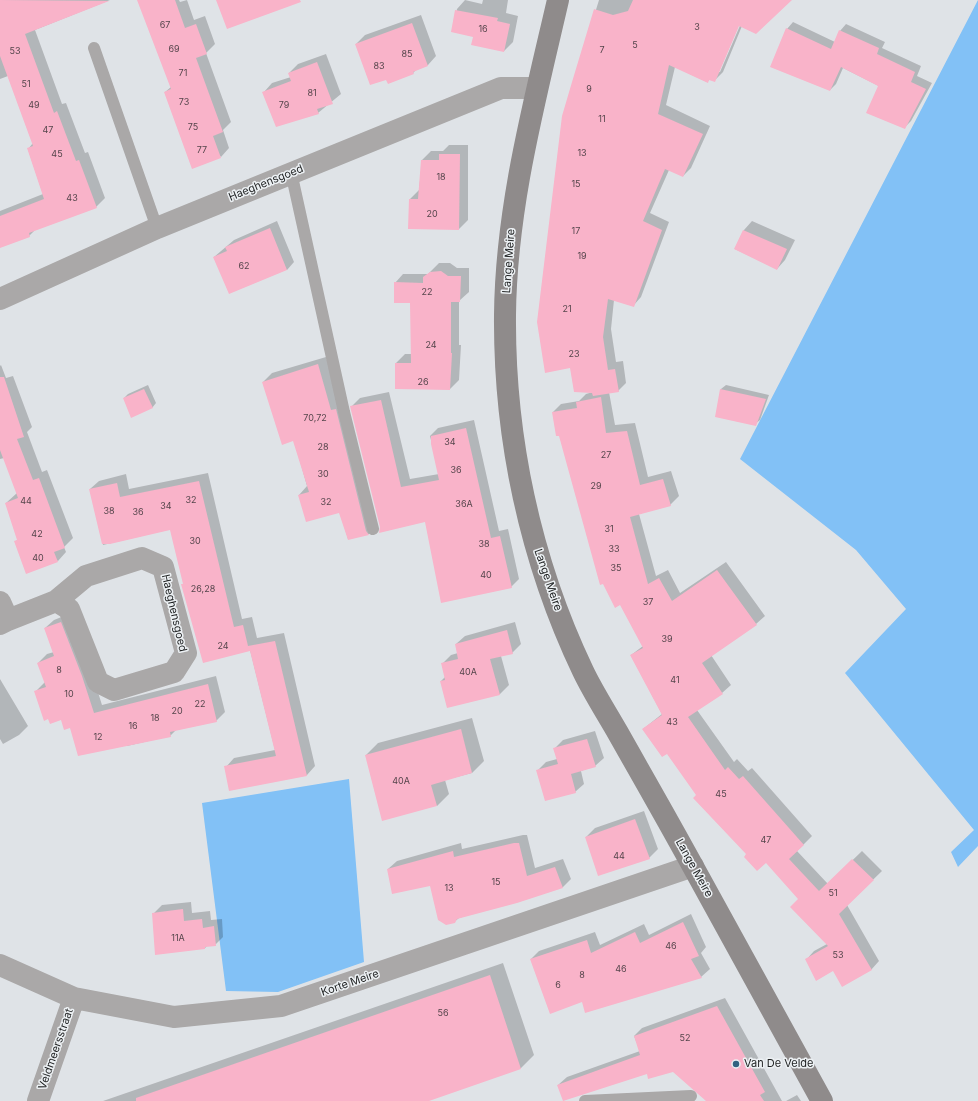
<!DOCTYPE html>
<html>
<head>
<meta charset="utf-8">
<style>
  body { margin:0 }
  canvas { display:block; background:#dfe3e7 }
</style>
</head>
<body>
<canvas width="978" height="1101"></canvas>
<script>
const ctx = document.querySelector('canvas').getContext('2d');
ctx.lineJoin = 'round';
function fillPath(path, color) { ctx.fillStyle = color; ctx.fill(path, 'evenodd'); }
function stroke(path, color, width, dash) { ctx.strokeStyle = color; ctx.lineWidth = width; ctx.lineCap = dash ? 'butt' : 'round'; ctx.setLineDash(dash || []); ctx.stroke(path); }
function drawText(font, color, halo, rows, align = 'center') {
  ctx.font = font + ' Inter,sans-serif'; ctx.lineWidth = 3; ctx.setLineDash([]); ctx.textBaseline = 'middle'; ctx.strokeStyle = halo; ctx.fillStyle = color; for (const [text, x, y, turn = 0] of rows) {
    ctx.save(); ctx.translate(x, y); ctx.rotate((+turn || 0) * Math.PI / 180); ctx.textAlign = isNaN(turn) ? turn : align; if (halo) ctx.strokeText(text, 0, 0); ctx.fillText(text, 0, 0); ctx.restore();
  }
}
fillPath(new Path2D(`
  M978,0V846L958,867L951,852L974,830L845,673L906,609L856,550L740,459Z
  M349,779L364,962L278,992L226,991L202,803Z`), '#82c1f6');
fillPath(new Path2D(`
  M0,0H110L35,30L62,104L66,103L85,153L88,152L105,198L96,207L36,229L29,236L0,247V211L43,194L28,149L33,143L8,76L0,79Z
  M138,0H179L180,2L187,0L194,20L205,16L215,44L206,53L231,122L223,130L229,148L221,157L165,92L171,87Z
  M465,0L482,4L483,0H508L506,13L518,16L513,42L504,51L474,36L452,31L457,9Z
  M599,0H791L742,26L723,72L714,81L710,79L707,82L675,67L666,105L710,126L691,168L683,176L669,170L650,213L669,222L641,297L633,306L614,300L611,329L616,362L623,361L626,383L618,391L609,392L615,425L635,423L648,477L671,471L679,496L670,505L639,514L656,576L668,570L680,593L726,562L765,616L756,624L711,655L731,685L722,693L697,710L734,762L737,759L748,771L752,768L812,836L797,851L828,884L862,851L882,871L847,905L879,961L871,970H833L806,960L814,951L827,944L800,899L766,861L748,854L697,795L667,753L643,729L662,714L631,655L643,646L621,604L553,412L561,404L579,401L586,394L593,392L563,116ZM740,21H742L720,72H718Z
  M421,15L436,56L428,65L417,69L413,73L356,44L365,35Z
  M793,22L835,42L840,31L846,24L885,42L882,48L921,66L917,76L932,83L911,121L905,127L879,86L843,68L836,84L830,90L787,29Z
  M326,54L341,94L318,113L264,92L272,83L291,77L289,73L298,64Z
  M449,145H468V220L459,229L409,228L410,199L419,190L422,160L431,151H443Z
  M277,221L294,262L287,270L214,257L234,240Z
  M752,221L795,240L785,260L777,269L735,249L744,230Z
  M439,263H450L457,268H469V292L459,301V345H461L459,380L450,389L396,388V363L405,354H412L411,302L395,283L403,274H428Z
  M326,357L377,526L369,534L348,539L340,511L299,495L307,486L294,440L263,382L272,373Z
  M1,365L6,378L13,376L32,427L27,432L42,472L47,470L73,538L64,547L66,552L58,561L15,542L18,539L6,503L17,493L4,458L0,459V366Z
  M148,385L156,403L152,408L124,398L128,394Z
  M726,385L769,395L760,420L755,424L716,416L721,389Z
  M389,392L410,479L439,474L430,436L438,428L474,420L499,531L508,529L519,579L511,587L426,521L381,527L352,406L360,398Z
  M208,473L242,619L252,617L257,638L284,633L315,766L307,775L226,767L234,758L275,750L250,650L182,585L184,582L171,529L103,545L90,489L99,481L126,474L129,489Z
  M69,614L90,667L102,705L216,676L225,712L216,721L177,729L170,736L127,746L126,744L71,726L61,719L36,691L45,682L38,663L47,654L54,652L45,628L54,620Z
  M515,622L521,644L512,653L501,656L509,685L500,694L448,707L441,681L445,677L442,664L451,655L458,653L456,644L465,636Z
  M0,679L28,726L19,735L3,744L0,739Z
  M472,718L484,761L472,773L445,780L449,794L437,806L366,755L378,743Z
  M595,731L604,758L595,766L581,771L584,784L575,792L537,771L546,762L557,759L554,749L563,740Z
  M644,811L658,849L649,858L586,837L595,828Z
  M523,835H527L535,868L563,859L571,879L563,887L459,918L454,922L431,885L388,869L397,861L461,843L462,849Z
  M191,902L192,913L210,911L211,920L222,919L223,937L215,945L207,946L204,949L153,914L162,905Z
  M691,914L706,947L701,953L710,969L701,977L583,1001L531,959L539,951L595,932L600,945L644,924L649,935Z
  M503,963L534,1055L521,1068L426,1101H103Z
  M725,998L782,1101H707L671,1069L558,1085L567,1077L640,1051L634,1036L642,1028Z
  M797,1095L801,1101H786Z`), '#0003');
fillPath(new Path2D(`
  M0,0L109,1L25,34L54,113L57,111L76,161L79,160L97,208L29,233L30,237L0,248V216L44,199L27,148L33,146L0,56Z
  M137,0H175L185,28L196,24L207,54L196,58L223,132L213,136L221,158L192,169L164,92L171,89Z
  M216,0H300L301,2L227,29Z
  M633,0H792L756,34L739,26L715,82L709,80L708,83L669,65L658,114L703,134L683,177L665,169L643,221L662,230L634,307L608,299L603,337L608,370L615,369L619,392L593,396L592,393L574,392L570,368L545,373L537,322L562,116L572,82L594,9L613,15L628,11Z
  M455,10L498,18L497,21L510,24L504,52L471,45L473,37L451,32Z
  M412,23L428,66L413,72L414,74L388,84L386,80L370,85L355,44Z
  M786,28L831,49L839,30L879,48L877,54L915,72L911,82L926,89L905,129L866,113L878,86L841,67L830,91L770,67Z
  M317,62L333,104L317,109L319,114L276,127L262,92L291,81L288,73Z
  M439,154H460L459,230L408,229L409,199H418L421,160H439Z
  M270,228L287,270L229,294L213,257L227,251L225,247Z
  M743,230L787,249L777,270L734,249Z
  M441,271L448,276H461L460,302H451V353H452L450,390L395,389V363H411L410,303H394V282L423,283V277L430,272Z
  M318,364L331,410L336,409L366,531L369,535L348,540L339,513L306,522L298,495L309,492L293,441L282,445L262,382Z
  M0,377H4L24,437L17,439L33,480L39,478L65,548L54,552L58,562L26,574L14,541L17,540L5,503L18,498L0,450Z
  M144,389L153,408L131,418L123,398Z
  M720,389L766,399L756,426L715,417Z
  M601,397L606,433L627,431L640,485L663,479L671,506L630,517L648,584L659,578L672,601L717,570L757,625L702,663L723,694L688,717L725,770L728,767L739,779L743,776L804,845L789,859L819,891L852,859L874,880L839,914L872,970L842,987L833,971L816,981L805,959L828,946L790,907L798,899L766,863L757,871L744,857L746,854L693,798L696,795L667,754L662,757L642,729L662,715L630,655L643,648L620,605L615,608L603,584L600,585L559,436H556L552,412L577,408L576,402Z
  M381,400L401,487L439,480L431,444V436L466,428L491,538L500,536L512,588L441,603L425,522L379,533L380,527L350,406Z
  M199,481L234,627L243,625L248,646L275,641L307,776L229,791L224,766L276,756L250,651L203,663L181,584H183L170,530L110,544H102L89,489L117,483L120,497Z
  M61,622L82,676L94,713L208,684L217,722L170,732L171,737L78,756L70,728L64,730L61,720L50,724L48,719L44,721L34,691L46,687L37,663L54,656L44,628Z
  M507,630L513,654L490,659L500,695L447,708L440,681L445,680L441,663L458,659L455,644Z
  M461,729L472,773L431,785L437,806L382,821L365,755Z
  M587,739L596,767L571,774L576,793L545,801L536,770L558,764L553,748Z
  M635,819L650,859L598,876L585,837Z
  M514,843H519L527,876L555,867L563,888L517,903L457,919L455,923L446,925L438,920L430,886L392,894L387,869L453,851L454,857Z
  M183,909L184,921L202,919L203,928L214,926L216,946L205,947V949L155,955L152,913Z
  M683,922L699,956L691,959L702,978L585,1013L582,1002L550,1014L530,959L587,940L591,953L635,932L640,943Z
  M490,975L521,1069L429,1101H136V1098Z
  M717,1006L765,1092L760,1095L764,1101H706L673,1072L648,1079L647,1074L563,1101L557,1085L640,1055L634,1036Z`), '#f9b3c9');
stroke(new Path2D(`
  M94,48L157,228
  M291,172L344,412L373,529
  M585,1101L691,1096`), '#aaa8a8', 12);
stroke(new Path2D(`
  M0,299L157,228L501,88H537
  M0,602L8,620L0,624
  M8,620L56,601L86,576L142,558L163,567L186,653L174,672L114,690L98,682L69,609L56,601
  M0,965L74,998L174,1017L281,1006L693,866
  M38,1101L74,998`), '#aaa8a8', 22);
stroke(new Path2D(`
  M558,0C534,104 506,208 505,315C504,437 530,560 583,671C593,692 606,712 618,733C640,772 663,812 685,852C731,934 776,1018 822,1101`), '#8f8b8b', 22);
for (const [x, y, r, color] of [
  [736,1064,4,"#316381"]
]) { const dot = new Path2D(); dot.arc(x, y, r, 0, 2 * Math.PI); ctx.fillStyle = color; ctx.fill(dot); stroke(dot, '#edf1f4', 1.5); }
drawText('9px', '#55454b', null, [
  ["67",165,25],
  ["3",697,27],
  ["16",483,29],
  ["5",635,45],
  ["69",174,49],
  ["7",602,50],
  ["53",15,51],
  ["85",407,54],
  ["83",379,66],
  ["71",183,73],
  ["51",26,84],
  ["9",589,89],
  ["81",312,93],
  ["73",184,102],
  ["49",34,105],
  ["79",284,105],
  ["11",602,119],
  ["75",193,127],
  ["47",48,130],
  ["77",202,150],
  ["13",582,153],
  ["45",57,154],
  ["18",441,177],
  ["15",576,184],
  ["43",72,198],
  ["20",432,214],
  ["17",576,231],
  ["19",582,256],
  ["62",244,266],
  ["22",427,292],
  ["21",567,309],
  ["24",431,345],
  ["23",574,354],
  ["26",423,382],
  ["70,72",315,418],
  ["34",450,442],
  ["28",323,447],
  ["27",606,455],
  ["36",456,470],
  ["30",323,474],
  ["29",596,486],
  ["32",191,500],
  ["44",26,501],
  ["32",326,502],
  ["36A",464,504],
  ["34",166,506],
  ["38",109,511],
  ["36",138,512],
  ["31",609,529],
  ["42",37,534],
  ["30",195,541],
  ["38",484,544],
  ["33",614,549],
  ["40",38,558],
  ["35",616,568],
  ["40",486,575],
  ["26,28",203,589],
  ["37",648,602],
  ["39",667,639],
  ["24",223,646],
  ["8",59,670],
  ["40A",468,672],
  ["41",675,680],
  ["10",69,694],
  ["22",200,704],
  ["20",177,711],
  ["18",155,718],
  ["43",672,722],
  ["16",133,726],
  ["12",98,737],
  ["40A",401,781],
  ["45",721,794],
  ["47",766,840],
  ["44",619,856],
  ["15",496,882],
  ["13",449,888],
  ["51",833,893],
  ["11A",178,938],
  ["46",671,946],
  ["53",838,955],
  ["46",621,969],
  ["8",582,975],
  ["6",558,985],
  ["56",443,1013],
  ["52",685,1038]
]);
drawText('11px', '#1e2021', '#edf1f4', [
  ["Haeghensgoed",266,183,-22],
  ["Lange Meire",509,261,-86],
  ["Lange Meire",548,580,71],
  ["Haeghensgoed",174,613,77],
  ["Lange Meire",694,868,61],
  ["Korte Meire",350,983,-19],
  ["Veldmeersstraat",56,1049,-71]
]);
drawText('11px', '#1e2021', '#edf1f4', [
  ["Van De Velde",744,1064]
], 'left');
</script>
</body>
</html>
